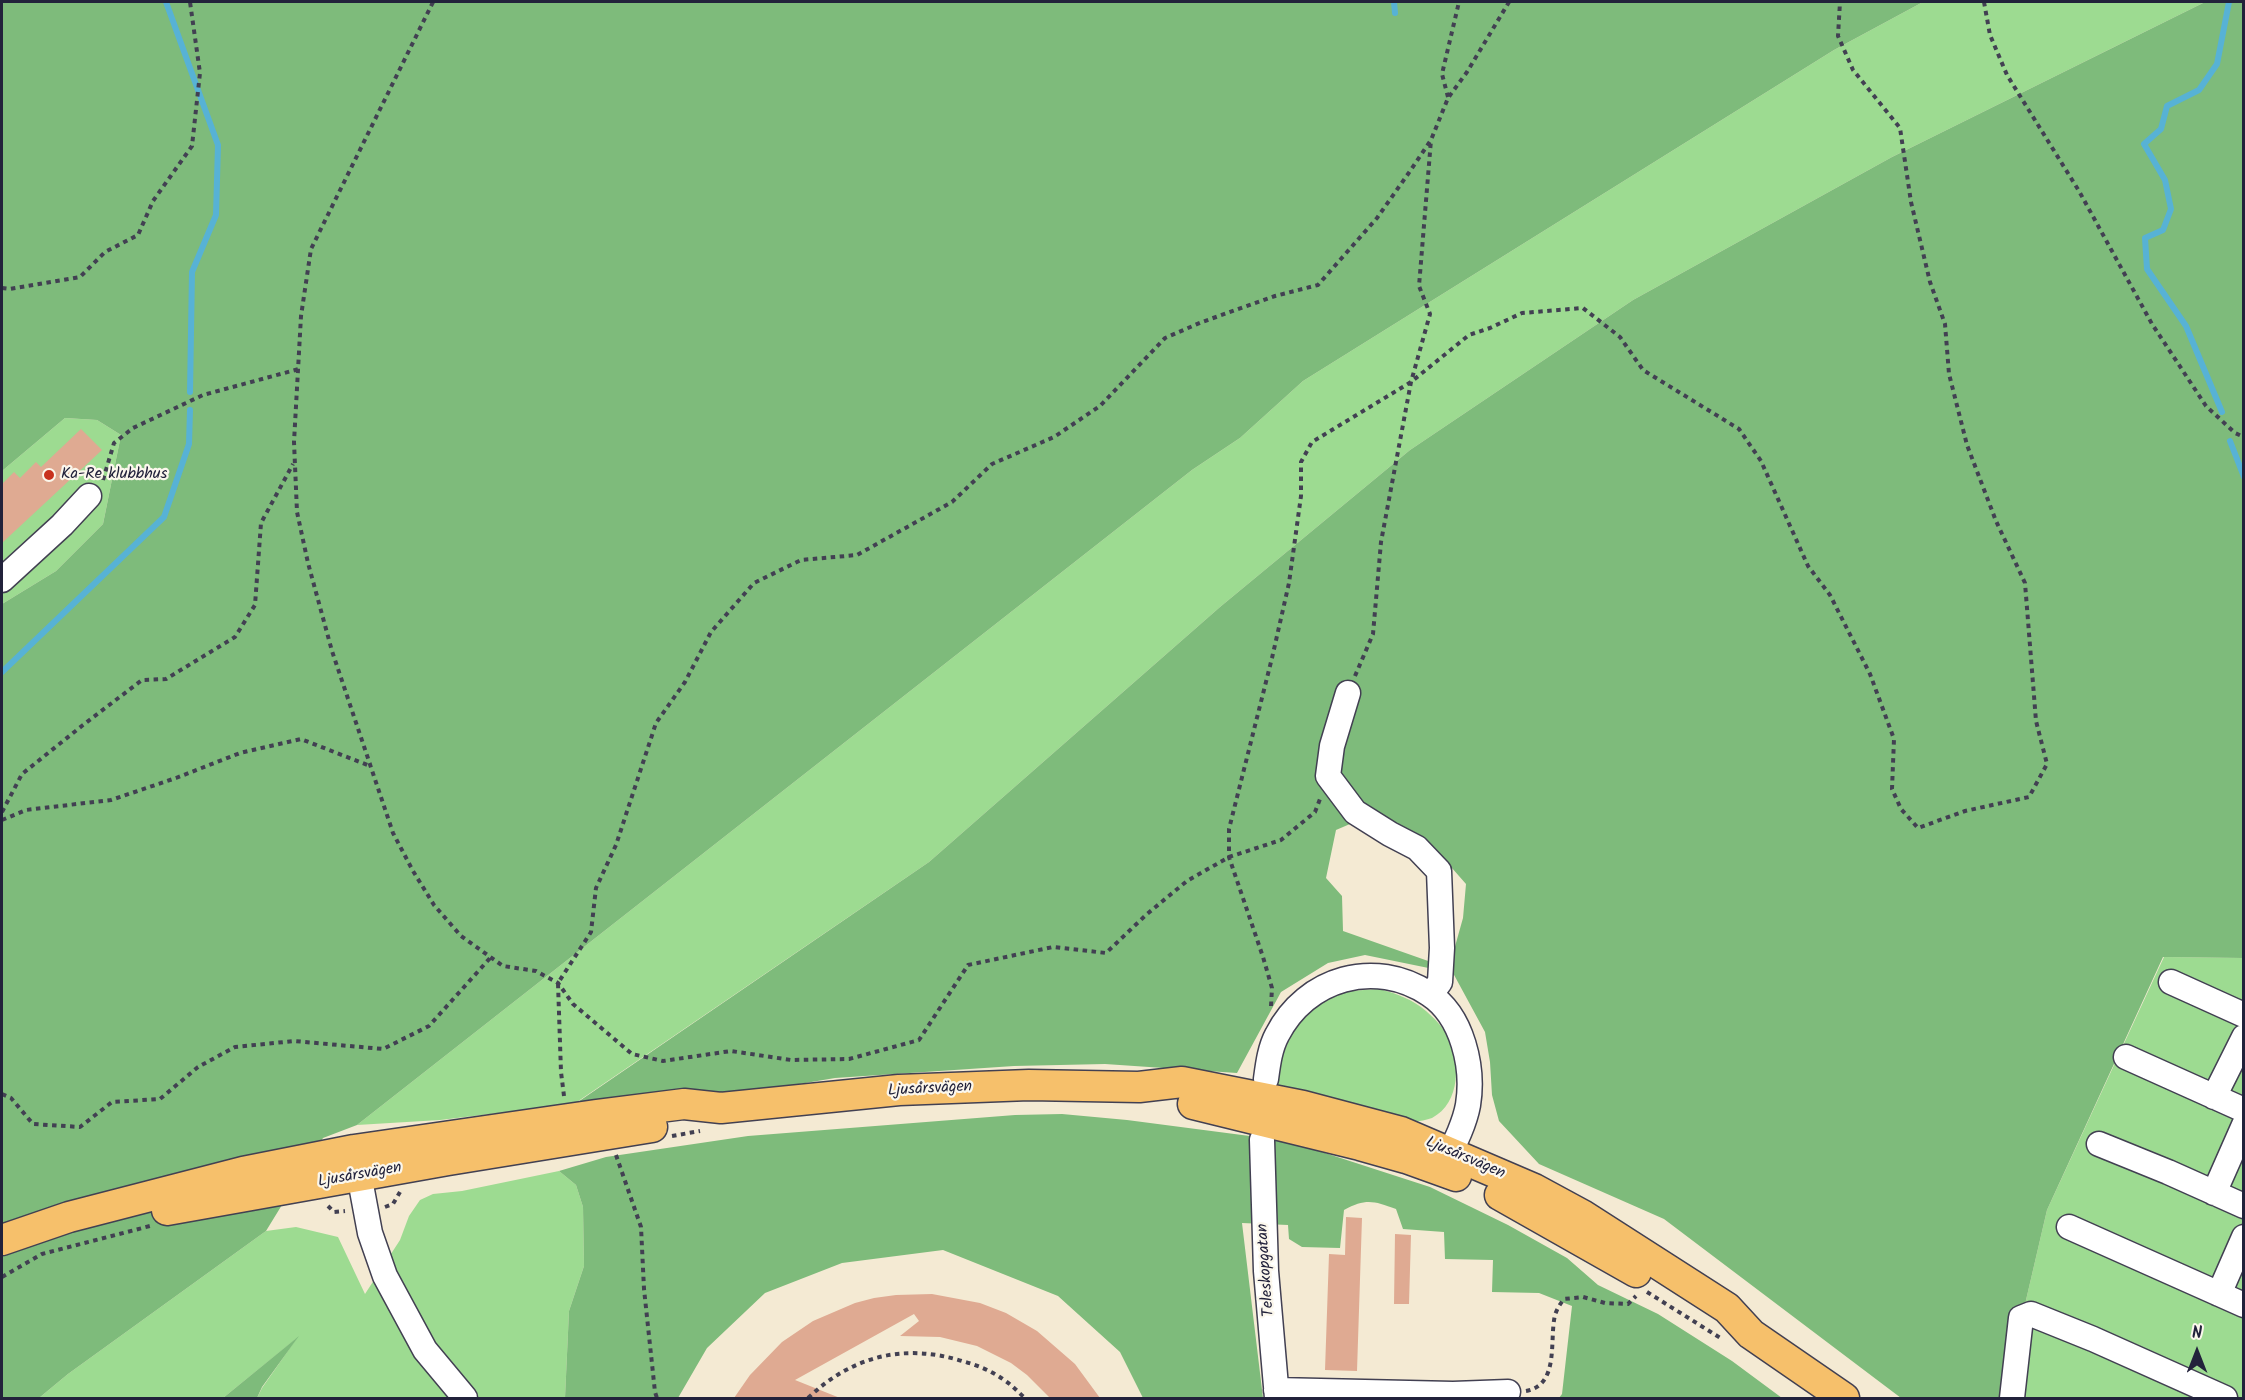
<!DOCTYPE html>
<html>
<head>
<meta charset="utf-8">
<style>
  body { margin:0 }
  #map { position:relative; width:2245px; height:1400px; overflow:hidden; background:#f4ead3; font-family:Kalam,sans-serif }
  canvas { display:block }
  .frame { position:absolute; inset:0; border:3px solid #22223b; pointer-events:none }
  .north { position:absolute; left:2167px; top:1322px; width:60px; height:60px; -webkit-text-stroke:4px #fbf7ec; paint-order:stroke; rotate:0deg; font-size:16px; font-weight:700; line-height:24px; text-align:center; color:#22223b }
  .north::after { content:''; display:block; margin:auto; width:21px; height:27px; background:#22223b; clip-path:polygon(50% 0,100% 100%,50% 72%,0 100%) }
</style>
</head>
<body>
<div id="map">
<canvas width="2245" height="1400"></canvas>
<div class="frame"></div>
<div class="north">N</div>
</div>
<script>
const ctx = document.querySelector('canvas').getContext('2d');
ctx.lineJoin = 'round';
function fillPath(path, color) { ctx.fillStyle = color; ctx.fill(path, 'evenodd'); }
function stroke(path, color, width, dash) { ctx.strokeStyle = color; ctx.lineWidth = width; ctx.lineCap = dash ? 'butt' : 'round'; ctx.setLineDash(dash || []); ctx.stroke(path); }
function drawText(font, color, halo, rows, align = 'center') {
  ctx.font = font + ' Kalam,sans-serif'; ctx.lineWidth = 4.5; ctx.setLineDash([]); ctx.textBaseline = 'middle'; ctx.strokeStyle = halo; ctx.fillStyle = color; for (const [text, x, y, turn = 0] of rows) {
    ctx.save(); ctx.translate(x, y); ctx.rotate((+turn || 0) * Math.PI / 180); ctx.textAlign = isNaN(turn) ? turn : align; if (halo) ctx.strokeText(text, 0, 0); ctx.fillText(text, 0, 0); ctx.restore();
  }
}
fillPath(new Path2D(`
  M1923,2H2205L1892,157L1633,300L1410,450L1220,607L929,862L574,1104L440,1120L357,1125L1192,470L1240,438L1303,381L1834,50Z
  M65,418L97,420L121,435L103,524L56,571L2,604V471Z
  M2164,957L2243,958V1398H2008L2009,1373L2047,1210Z
  M1380,989C1397,994 1412,999 1426,1011C1433,1017 1443,1027 1447,1035C1461,1060 1461,1103 1432,1118C1427,1120 1419,1121 1414,1122L1277,1086L1282,1056L1295,1027L1322,1002L1348,991Z
  M559,1171L576,1185L583,1207L584,1266L569,1311L565,1398H257L262,1388L297,1338L223,1398H39L68,1374L266,1231L296,1227L338,1237L365,1294L400,1240L409,1216L420,1200L433,1194L462,1191Z`), '#9ddb91');
fillPath(new Path2D(`
  M2,2H1923L1834,50L1303,381L1240,438L1192,470L357,1125L323,1138L266,1231L68,1374L39,1398H2V604L56,571L103,524L121,435L97,420L65,418L2,471Z
  M2205,2H2243V958L2163,957L2047,1210L2009,1373L2008,1398H1901L1664,1219L1539,1164L1499,1121L1492,1095L1490,1062L1485,1032L1453,973L1365,955L1328,963L1281,992L1237,1073L1105,1064L1014,1066L835,1078L752,1092L575,1104L929,862L1220,607L1410,450L1633,300L1892,157ZM1357,821L1437,851L1466,884L1463,918L1454,950L1431,962L1343,931L1342,896L1326,878L1336,830Z
  M1062,1114L1127,1120L1288,1141L1430,1187L1508,1225L1567,1258L1598,1285L1658,1314L1732,1361L1782,1398H1559L1562,1394L1572,1306L1539,1293L1492,1292L1493,1260L1445,1259L1444,1232L1403,1229L1396,1209C1374,1201 1366,1198 1344,1210L1340,1248L1302,1247L1289,1239L1288,1225L1242,1223L1263,1398H1143L1120,1352L1058,1296L943,1250L842,1263L765,1293L707,1348L678,1398H565L569,1311L584,1266L583,1207L576,1185L559,1171L606,1157L748,1136L1015,1115Z
  M299,1336L262,1387L257,1398H223Z`), '#7ebb7b');
stroke(new Path2D(`
  M166,2L218,145L216,215L192,272L190,392
  M1394,2L1395,13
  M2222,412L2186,326L2147,269L2145,238L2163,230L2171,209L2165,180L2144,144L2161,129L2167,106L2199,90L2217,64L2229,2
  M2230,441L2244,477
  M2,672L164,517L189,444L190,410`), '#57b2d5', 6);
fillPath(new Path2D(`
  M81,429L102,450L2,543V484L14,472L20,478L36,462L41,467Z
  M1346,1217L1362,1218L1357,1371L1325,1370L1329,1254L1345,1255Z
  M1395,1234L1411,1235L1409,1304H1394Z
  M932,1294L980,1303L1006,1313L1037,1331L1075,1364L1100,1398H1050L1027,1375L1011,1363L977,1346L940,1337L900,1336L919,1321L914,1314L795,1380L840,1398H734L750,1375L782,1342L813,1321L855,1303L874,1298L896,1295Z`), '#dfaa92');
const minor = new Path2D(`
  M2,580L62,525L89,496
  M1348,693L1332,746L1328,776L1355,812L1390,834L1417,848L1439,871L1442,948L1440,982L1431,994
  M2171,982L2244,1015
  M2126,1057L2244,1110
  M1266,1079C1268,1064 1270,1048 1277,1035C1306,978 1375,958 1429,994C1463,1016 1474,1068 1468,1105C1464,1127 1451,1150 1442,1169
  M2214,1097L2244,1037
  M1262,1140L1266,1271L1277,1398
  M2099,1144L2168,1172L2244,1206
  M356,1158L370,1233L385,1276L425,1350L465,1398
  M2214,1193L2244,1125
  M2069,1227L2244,1305
  M2219,1294L2244,1237
  M1276,1390L1453,1394L1508,1392
  M2012,1398L2021,1318L2031,1314L2093,1339L2225,1398`);
const major = new Path2D(`
  M1193,1104L1360,1145L1406,1158L1456,1176
  M1500,1195L1636,1272
  M167,1210L448,1160L652,1127
  M2,1240L69,1217L243,1172L354,1150L596,1115L684,1104L721,1108L899,1090L1029,1085L1139,1087L1182,1082L1303,1106L1401,1132L1534,1189L1582,1215L1727,1308L1751,1334L1844,1398`);
stroke(minor, '#424052', 27);
stroke(major, '#424052', 33);
stroke(new Path2D(`
  M433,2L311,249L301,316L294,442L297,512L308,563L332,651L393,833L413,871L434,905L461,936L503,966L536,971L558,983L573,1004L632,1054L663,1061L731,1051L791,1060L849,1059L919,1040L968,965L1053,947L1106,953L1147,914L1187,881L1229,857L1281,840L1315,812L1320,799
  M1984,2L1990,35L2007,75L2079,191L2152,324L2206,406L2235,433L2244,437
  M1448,97L1442,74L1459,2
  M2,288L10,289L80,277L105,252L138,235L153,201L192,146L200,73L190,2
  M103,480L114,443L133,428L203,395L299,369
  M1355,676L1373,634L1381,542L1411,382L1430,314L1419,286L1431,140
  M2,812L22,774L83,725L142,680L166,679L235,637L255,605L261,523L293,464
  M2,820L26,810L111,800L176,778L240,753L301,739L370,766
  M1271,1006L1272,988L1263,957L1229,857V829L1272,658L1289,583L1301,496V462L1312,442L1411,382L1469,335L1490,328L1522,313L1583,308L1620,337L1643,370L1739,429L1761,461L1808,566L1830,595L1870,674L1894,739L1892,789L1901,809L1918,828L1965,811L2029,797L2047,764L2036,721L2025,583L1996,521L1967,445L1949,374L1945,324L1930,282L1911,202L1900,128L1853,70L1838,36L1840,2
  M2,1094L11,1098L33,1124L80,1127L112,1102L160,1099L198,1067L235,1047L294,1041L383,1049L429,1026L491,957
  M564,1096L561,1072L558,983L591,932L596,888L616,845L656,723L685,682L711,632L754,583L801,560L857,555L952,502L992,464L1054,437L1100,406L1165,338L1202,322L1275,296L1318,285L1377,218L1408,174L1431,140L1448,98L1467,72L1509,2
  M672,1136L700,1131
  M616,1155L641,1227L644,1289L655,1392L657,1398
  M328,1206L334,1212L345,1211
  M385,1207L393,1204L400,1192
  M2,1277L42,1254L150,1226
  M1647,1292L1722,1339
  M1526,1391C1560,1385 1549,1340 1555,1315C1557,1309 1560,1304 1564,1299L1583,1297L1605,1303L1628,1304L1636,1296
  M808,1398C852,1356 904,1343 962,1361C977,1365 992,1371 1004,1380C1012,1385 1018,1392 1025,1398`), '#424052', 4, [4.5, 4.5]);
stroke(minor, '#fff', 24);
stroke(major, '#f6c06b', 30);
for (const [x, y, r, color] of [
  [49,475,6,"#c8321e"]
]) { const dot = new Path2D(); dot.arc(x, y, r, 0, 2 * Math.PI); ctx.fillStyle = color; ctx.fill(dot); stroke(dot, '#fbf7ec', 2); }
drawText('16px', '#22223b', '#fbf7ec', [
  ["Ka-Re klubbhus",61,475]
], 'left');
drawText('16px', '#22223b', '#fbf7ec', [
  ["Ljusårsvägen",930,1090,-3],
  ["Ljusårsvägen",1465,1159,23],
  ["Ljusårsvägen",360,1176,-10],
  ["Teleskopgatan",1267,1270,-94]
]);
</script>
</body>
</html>
